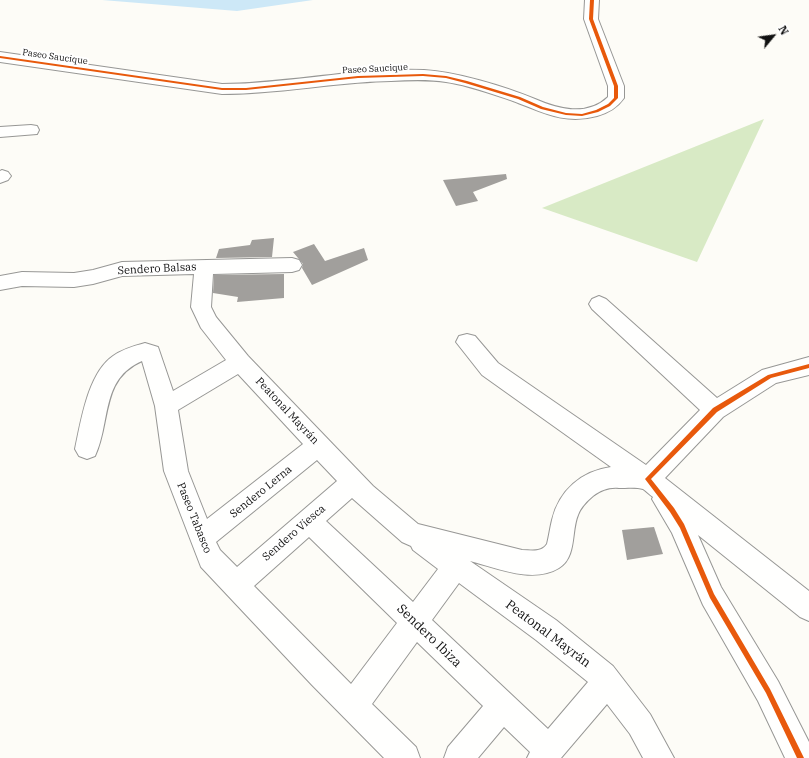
<!DOCTYPE html>
<html>
<head>
<meta charset="utf-8">
<style>
  body { margin:0 }
  #map { position:relative; width:809px; height:758px; overflow:hidden; background:#fdfcf7; font-family:"IBM Plex Serif",serif }
  canvas { display:block }
  .north { position:absolute; left:753px; top:16px; width:40px; height:40px; -webkit-text-stroke:3px #fff; paint-order:stroke; rotate:61deg; font-size:11px; font-weight:700; line-height:16px; text-align:center; color:#111 }
  .north::after { content:''; display:block; margin:auto; width:14px; height:18px; background:#111; clip-path:polygon(50% 0,100% 100%,50% 72%,0 100%) }
</style>
</head>
<body>
<div id="map">
<canvas width="809" height="758"></canvas>
<div class="north">N</div>
</div>
<script>
const ctx = document.querySelector('canvas').getContext('2d');
ctx.lineJoin = 'round';
function fillPath(path, color) { ctx.fillStyle = color; ctx.fill(path, 'evenodd'); }
function stroke(path, color, width, dash) { ctx.strokeStyle = color; ctx.lineWidth = width; ctx.lineCap = dash ? 'butt' : 'round'; ctx.setLineDash(dash || []); ctx.stroke(path); }
function drawText(font, color, halo, rows, align = 'center') {
  ctx.font = font + ' "IBM Plex Serif",serif'; ctx.lineWidth = 4; ctx.setLineDash([]); ctx.textBaseline = 'middle'; ctx.strokeStyle = halo; ctx.fillStyle = color; for (const [text, x, y, turn = 0] of rows) {
    ctx.save(); ctx.translate(x, y); ctx.rotate((+turn || 0) * Math.PI / 180); ctx.textAlign = isNaN(turn) ? turn : align; if (halo) ctx.strokeText(text, 0, 0); ctx.fillText(text, 0, 0); ctx.restore();
  }
}
fillPath(new Path2D(`
  M764,119L697,262L542,208Z`), '#d8eac5');
fillPath(new Path2D(`
  M102,0H313L237,11Z`), '#cde8f7');
fillPath(new Path2D(`
  M506,174L507,179L473,192L478,201L456,206L443,180Z
  M274,238L272,257L216,258L219,249L250,245L252,240Z
  M314,244L325,261L364,248L368,260L312,285L302,268L303,264L293,252Z
  M284,274V298L237,302L238,297L213,293L214,275Z
  M654,527L663,554L627,560L622,530Z`), '#a19f9c');
const minor = new Path2D(`
  M585,0H599L598,19L624,86V98C617,108 608,113 597,116C564,125 543,112 513,101C492,94 468,85 446,82C428,79 409,80 391,81C335,82 279,94 222,94L0,62V52L222,84C289,84 356,67 424,70C457,72 504,86 535,99C558,109 587,117 608,97V86L584,19Z
  M31,125L37,126L39,130L37,134L0,137V127Z
  M2,170L8,172L11,176L8,180L0,183V171Z
  M292,258L299,260L302,265L299,270L292,272L213,274L211,307L216,317L248,356L373,486L418,524L522,550C531,550 541,553 547,544C549,536 550,528 552,520C559,490 582,471 611,467L482,375L456,342L459,336L467,334L475,336L498,363L646,465L700,410L592,309L589,304L592,299L599,296L606,299L717,398L762,370L809,357V375L776,383L723,417L665,478L809,591V621L800,617L698,535L721,587L778,681L809,742V758H785L758,701L703,605L672,533L652,499L653,497C650,495 646,491 643,489C637,487 626,488 619,488C609,487 601,490 593,496C587,501 581,507 578,515C571,531 577,557 559,568C533,584 497,568 470,561L556,620L613,666L650,714L674,758H643L630,734L607,704L561,758H527L530,752L504,727L478,758H444L448,747L483,706L417,642L372,704L416,747L420,758H384L312,685L201,567L164,471L155,406L142,361C100,379 111,423 95,456L87,459L79,456L75,449C81,421 88,373 113,356C123,349 134,346 145,343L158,347L173,391L226,360L201,328L191,307L194,274L122,276L93,284L74,287L22,286L0,290V276L22,272L74,273L93,270L122,262ZM238,374L303,444L207,519L188,471L178,410ZM317,460L337,481L237,567L220,550L216,542ZM352,498L402,542L411,546L413,550L438,569L413,602L326,521ZM309,537L397,623L351,684L254,586ZM459,583L536,640L588,682L548,729L432,620Z`);
stroke(minor, '#979795', 2);
fillPath(minor, '#fffffe');
fillPath(new Path2D(`
  M590,0H594L593,19L618,86V98L610,106L598,112L582,116L566,115L541,109L518,99L465,83L446,78L423,76L358,78L246,90H222L0,58V56L222,88H246L358,76L423,74L446,76L467,81L520,97L543,107L566,113L582,114L596,110L608,104L614,98V86L589,19Z
  M809,364V368L771,378L717,412L651,479L674,508L684,524L714,594L770,689L804,758H797L766,693L710,598L680,528L670,512L645,479L713,408L768,375Z`), '#e8590c');
drawText('9px', '#111', '#fff', [
  ["Paseo Saucique",55,57,8],
  ["Paseo Saucique",375,69,-3]
]);
drawText('11px', '#111', '#fff', [
  ["Sendero Balsas",157,269,-3],
  ["Peatonal Mayrán",287,411,47],
  ["Sendero Lerna",261,492,-39],
  ["Paseo Tabasco",194,518,68],
  ["Sendero Viesca",294,533,-41]
]);
drawText('13px', '#111', '#fff', [
  ["Peatonal Mayrán",548,634,37],
  ["Sendero Ibiza",429,636,44]
]);
</script>
</body>
</html>
